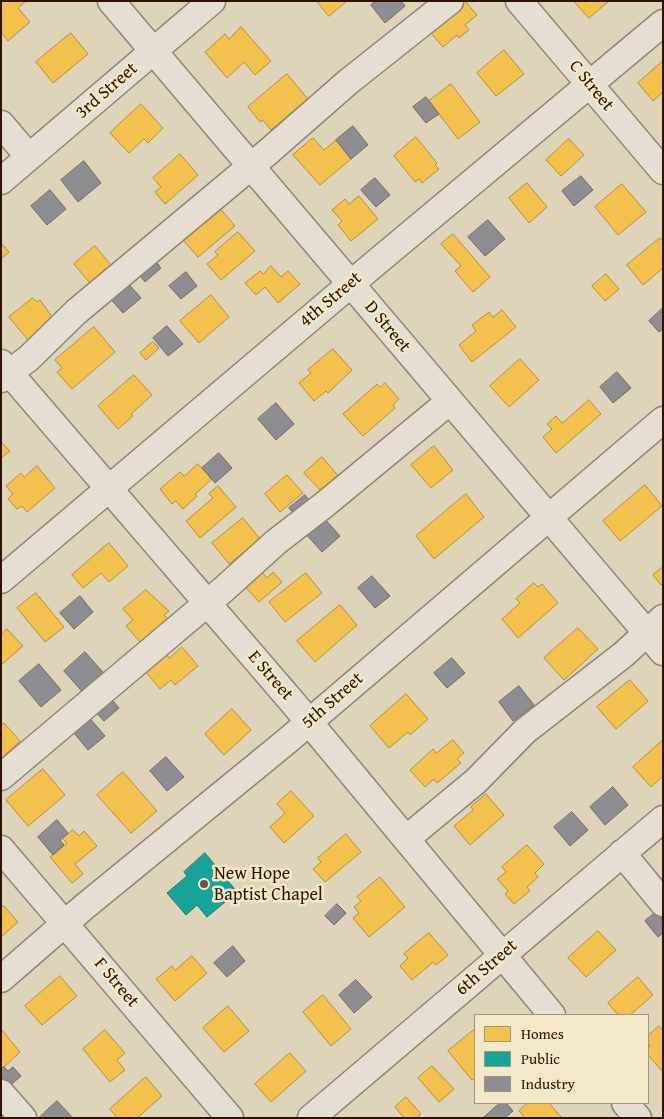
<!DOCTYPE html>
<html>
<head>
<meta charset="utf-8">
<style>
  body { margin:0 }
  #map { position:relative; width:664px; height:1119px; overflow:hidden; background:#ddd4b9; font-family:"Gentium Book Plus",serif }
  canvas { display:block }
  .frame { position:absolute; inset:0; border:2px solid #2e1202; pointer-events:none }
  .legend { position:absolute; left:474px; top:1014px; width:175px; height:90px; box-sizing:border-box; background:#f3e8c8; border:1px solid #a49279; margin:0; padding:6px 9px; list-style:none; font-size:15px; color:#2e1202 }
  .legend li { display:flex; align-items:center; gap:10px; height:25px }
  .legend b { width:25px; border:1px solid #a49279 }
</style>
</head>
<body>
<div id="map">
<canvas width="664" height="1119"></canvas>
<div class="frame"></div>
<ul class="legend">
<li><b style="height:14px;background:#f2c14e"></b>Homes</li>
<li><b style="height:14px;background:#17a398"></b>Public</li>
<li><b style="height:14px;background:#8d8d92"></b>Industry</li>
</ul>
</div>
<script>
const ctx = document.querySelector('canvas').getContext('2d');
ctx.lineJoin = 'round';
function fillPath(path, color) { ctx.fillStyle = color; ctx.fill(path, 'evenodd'); }
function stroke(path, color, width, dash) { ctx.strokeStyle = color; ctx.lineWidth = width; ctx.lineCap = dash ? 'butt' : 'round'; ctx.setLineDash(dash || []); ctx.stroke(path); }
function drawText(font, color, halo, rows, align = 'center') {
  ctx.font = font + ' "Gentium Book Plus",serif'; ctx.lineWidth = 5; ctx.setLineDash([]); ctx.textBaseline = 'middle'; ctx.strokeStyle = halo; ctx.fillStyle = color; for (const [text, x, y, turn = 0] of rows) {
    ctx.save(); ctx.translate(x, y); ctx.rotate((+turn || 0) * Math.PI / 180); ctx.textAlign = isNaN(turn) ? turn : align; if (halo) ctx.strokeText(text, 0, 0); ctx.fillText(text, 0, 0); ctx.restore();
  }
}
const homes = new Path2D(`
  M1,1H26L18,8L30,22L8,41L1,32Z
  M317,1H347L329,16Z
  M465,1L477,15L465,25L469,30L459,38L457,35L443,47L430,32Z
  M574,1H609L589,18Z
  M241,27L271,61L255,75L244,62L227,78L205,52L225,34L229,39Z
  M71,33L88,54L53,83L36,62Z
  M504,50L524,74L496,96L477,73Z
  M663,61V92L653,101L638,83Z
  M287,74L308,99L271,130L263,120L260,122L248,107Z
  M451,84L480,122L458,139L429,101Z
  M141,104L163,128L148,143L144,139L129,153L110,133Z
  M416,137L437,163L435,165L439,169L422,183L419,179L415,182L394,156Z
  M313,138L324,150L336,140L351,159L320,185L293,155Z
  M569,139L584,155L561,176L546,160Z
  M180,154L198,175L165,204L155,192L161,187L153,178Z
  M527,183L547,207L529,223L509,198Z
  M622,184L646,212L618,235L595,207Z
  M359,196L378,219L351,241L338,225L342,221L332,210L345,199L349,204Z
  M218,206L235,226L198,257L181,238Z
  M238,232L255,251L221,280L207,264L218,255L215,252Z
  M453,234L490,277L473,292L455,271L461,266L441,244Z
  M660,238L663,241V268L643,285L627,265Z
  M1,243L9,252L1,259Z
  M95,246L115,270L94,288L74,264Z
  M271,266L281,277L288,271L300,284L278,303L265,287L256,295L245,283L260,271L263,274Z
  M606,274L619,289L605,301L592,286Z
  M211,295L229,317L199,343L180,321Z
  M33,298L37,302L40,300L55,321L33,346L9,317Z
  M502,310L516,327L472,362L459,345L476,331L472,325L489,312L493,317Z
  M94,327L115,352L72,389L57,372L62,368L55,360Z
  M153,342L159,348L146,360L140,353Z
  M333,349L352,370L328,393L326,391L314,401L299,383L311,373L308,370Z
  M520,359L539,380L509,407L490,386Z
  M134,375L152,395L131,414L133,416L118,429L98,406Z
  M385,383L399,399L393,405L395,408L363,436L343,414L377,384L380,387Z
  M589,400L601,414L556,453L543,437L552,429L547,424L556,416L562,423Z
  M1,442L10,451L1,458Z
  M434,446L453,470L431,488L411,465Z
  M322,457L341,479L324,494L304,473Z
  M198,464L212,479L195,494L197,496L183,509L176,501L172,504L160,489L180,472L184,476Z
  M37,466L55,488L27,512L22,506L17,509L8,499L13,494L6,486L21,473L24,477Z
  M287,475L303,493L280,512L265,494Z
  M645,485L662,506L620,541L603,521Z
  M218,486L236,507L200,538L186,521L213,498L209,494Z
  M466,494L484,517L434,559L416,536Z
  M243,518L260,539L229,564L212,543Z
  M109,543L128,566L109,582L101,573L83,588L72,575Z
  M258,567L267,578L273,572L282,582L259,602L241,582Z
  M663,567V583L661,585L653,575Z
  M306,573L322,593L285,622L269,602Z
  M534,583L538,587L542,584L558,603L518,638L502,619L520,603L516,599Z
  M146,590L169,611L164,615L168,619L141,643L126,626L133,620L123,609Z
  M36,593L64,627L45,642L17,608Z
  M340,605L357,625L315,662L297,641Z
  M578,628L598,649L564,680L544,658Z
  M7,629L23,646L1,665V635Z
  M182,647L198,666L175,685L171,680L160,689L146,672L166,654L169,658Z
  M630,680L648,701L616,729L597,707Z
  M406,694L428,719L410,735L408,732L389,748L370,726Z
  M232,709L251,730L224,755L205,734Z
  M4,723L20,741L1,759V726Z
  M453,740L464,753L457,759L461,763L437,783L434,779L425,787L410,770L433,749L436,753Z
  M663,740V776L651,787L633,767Z
  M43,769L65,795L28,826L6,800Z
  M123,772L157,811L131,833L97,795Z
  M291,791L314,816L284,843L270,827L285,813L277,804Z
  M486,794L504,815L470,845L454,826L473,810L471,807Z
  M73,830L79,836L84,831L97,846L75,864L83,874L72,883L50,857L67,843L63,839Z
  M346,834L361,852L325,882L313,869L321,862L318,858Z
  M527,845L544,864L535,873L538,877L527,887L530,891L514,904L505,894L508,891L497,879L506,872L502,867Z
  M380,877L405,907L369,937L353,918L359,913L354,907L361,901L357,897Z
  M4,906L18,922L1,937V908Z
  M598,931L616,950L586,977L568,958Z
  M429,933L448,955L436,965L433,962L412,980L400,966L408,958L404,954Z
  M192,956L207,973L175,1001L156,979L172,966L175,970Z
  M60,976L77,996L42,1025L25,1006Z
  M638,977L653,995L630,1015H618L608,1003Z
  M323,995L351,1029L331,1046L303,1012Z
  M228,1006L249,1031L224,1052L203,1028Z
  M659,1026L663,1031V1072L648,1055V1048L650,1046L648,1043V1036Z
  M1,1029L20,1052L2,1069L1,1068Z
  M475,1029V1078L472,1080L448,1051Z
  M105,1030L125,1053L117,1060L125,1070L110,1082L83,1049Z
  M290,1053L306,1071L271,1102L255,1084Z
  M432,1066L454,1089L439,1102L418,1078Z
  M146,1077L162,1096L137,1118H117L110,1109Z
  M406,1097L421,1114L416,1118H404L395,1107Z
  M528,1103H549L562,1118H525L519,1111Z`);
fillPath(homes, '#f2c14e');
stroke(homes, '#b78c37', 1);
const public = new Path2D(`
  M205,853L237,892L207,917L197,905L186,915L167,893L187,876L184,872Z`);
fillPath(public, '#17a398');
stroke(public, '#1e786b', 1);
const industry = new Path2D(`
  M376,1H401L405,6L385,23L371,5Z
  M426,97L439,114L426,123L413,107Z
  M353,126L368,145L351,159L336,140Z
  M84,161L101,183L78,202L61,180Z
  M581,176L593,190L574,206L562,191Z
  M375,178L390,195L376,207L361,190Z
  M50,190L66,209L47,225L31,206Z
  M488,220L505,239L485,256L468,237Z
  M154,259L161,268L145,282L138,273Z
  M186,272L197,286L181,299L169,286Z
  M126,281L141,298L123,313L108,296Z
  M663,308V329L659,332L649,321Z
  M167,326L183,344L168,356L153,338Z
  M617,372L631,388L613,403L600,387Z
  M276,403L294,424L276,440L258,419Z
  M219,453L232,468L215,483L202,468Z
  M305,495L315,507L299,520L289,508Z
  M323,517L340,536L322,552L305,533Z
  M372,576L390,596L375,608L358,588Z
  M80,596L93,612L74,629L60,613Z
  M85,652L108,678L87,697L64,671Z
  M452,658L465,673L447,688L434,673Z
  M39,664L61,690L41,707L19,681Z
  M519,686L534,705L513,721L499,702Z
  M108,695L119,708L104,721L93,709Z
  M86,714L105,736L88,750L70,728Z
  M166,757L184,777L167,791L150,771Z
  M613,787L628,805L605,825L590,807Z
  M572,812L588,830L570,846L554,827Z
  M57,820L68,833L60,840L64,845L53,855L38,837Z
  M337,904L346,913L334,925L325,916Z
  M661,908L663,933L658,937L645,921Z
  M233,946L245,961L227,977L214,963Z
  M356,980L372,997L354,1013L339,995Z
  M4,1067L8,1071L13,1067L21,1076L6,1089L1,1084V1069Z
  M57,1101L73,1118H39Z
  M500,1103H506L513,1111L505,1118H483Z`);
fillPath(industry, '#8d8d92');
stroke(industry, '#706867', 1);
const minor = new Path2D(`
  M111,1L663,652
  M519,1L663,171
  M1,124L29,157
  M1,181L212,1
  M1,363L294,704L552,1015
  M1,379L29,358L76,312L268,152L348,82L450,1
  M1,580L372,266L663,23
  M1,777L224,589L276,542L324,505L450,401
  M406,839L476,781L525,731L624,654L663,618
  M1,849L230,1118
  M622,853L663,903
  M1,979L84,907L287,741L663,420
  M1,1093L23,1118
  M625,1103L638,1118
  M311,1118L663,819`);
stroke(minor, '#8e8574', 29);
stroke(minor, '#e4dfd2', 26);
for (const [x, y, r, color] of [
  [204,884,5,"#6b5642"]
]) { const dot = new Path2D(); dot.arc(x, y, r, 0, 2 * Math.PI); ctx.fillStyle = color; ctx.fill(dot); stroke(dot, '#f3e8c8', 2); }
drawText('18px', '#2e1202', '#f3e8c8', [
  ["C Street",591,86,51],
  ["3rd Street",107,91,-41],
  ["4th Street",331,300,-40],
  ["D Street",387,327,50],
  ["E Street",270,676,49],
  ["5th Street",333,701,-41],
  ["6th Street",487,968,-41],
  ["F Street",116,983,50]
]);
drawText('18px', '#2e1202', '#f3e8c8', [
  ["New Hope",214,874],
  ["Baptist Chapel",214,895]
], 'left');
</script>
</body>
</html>
